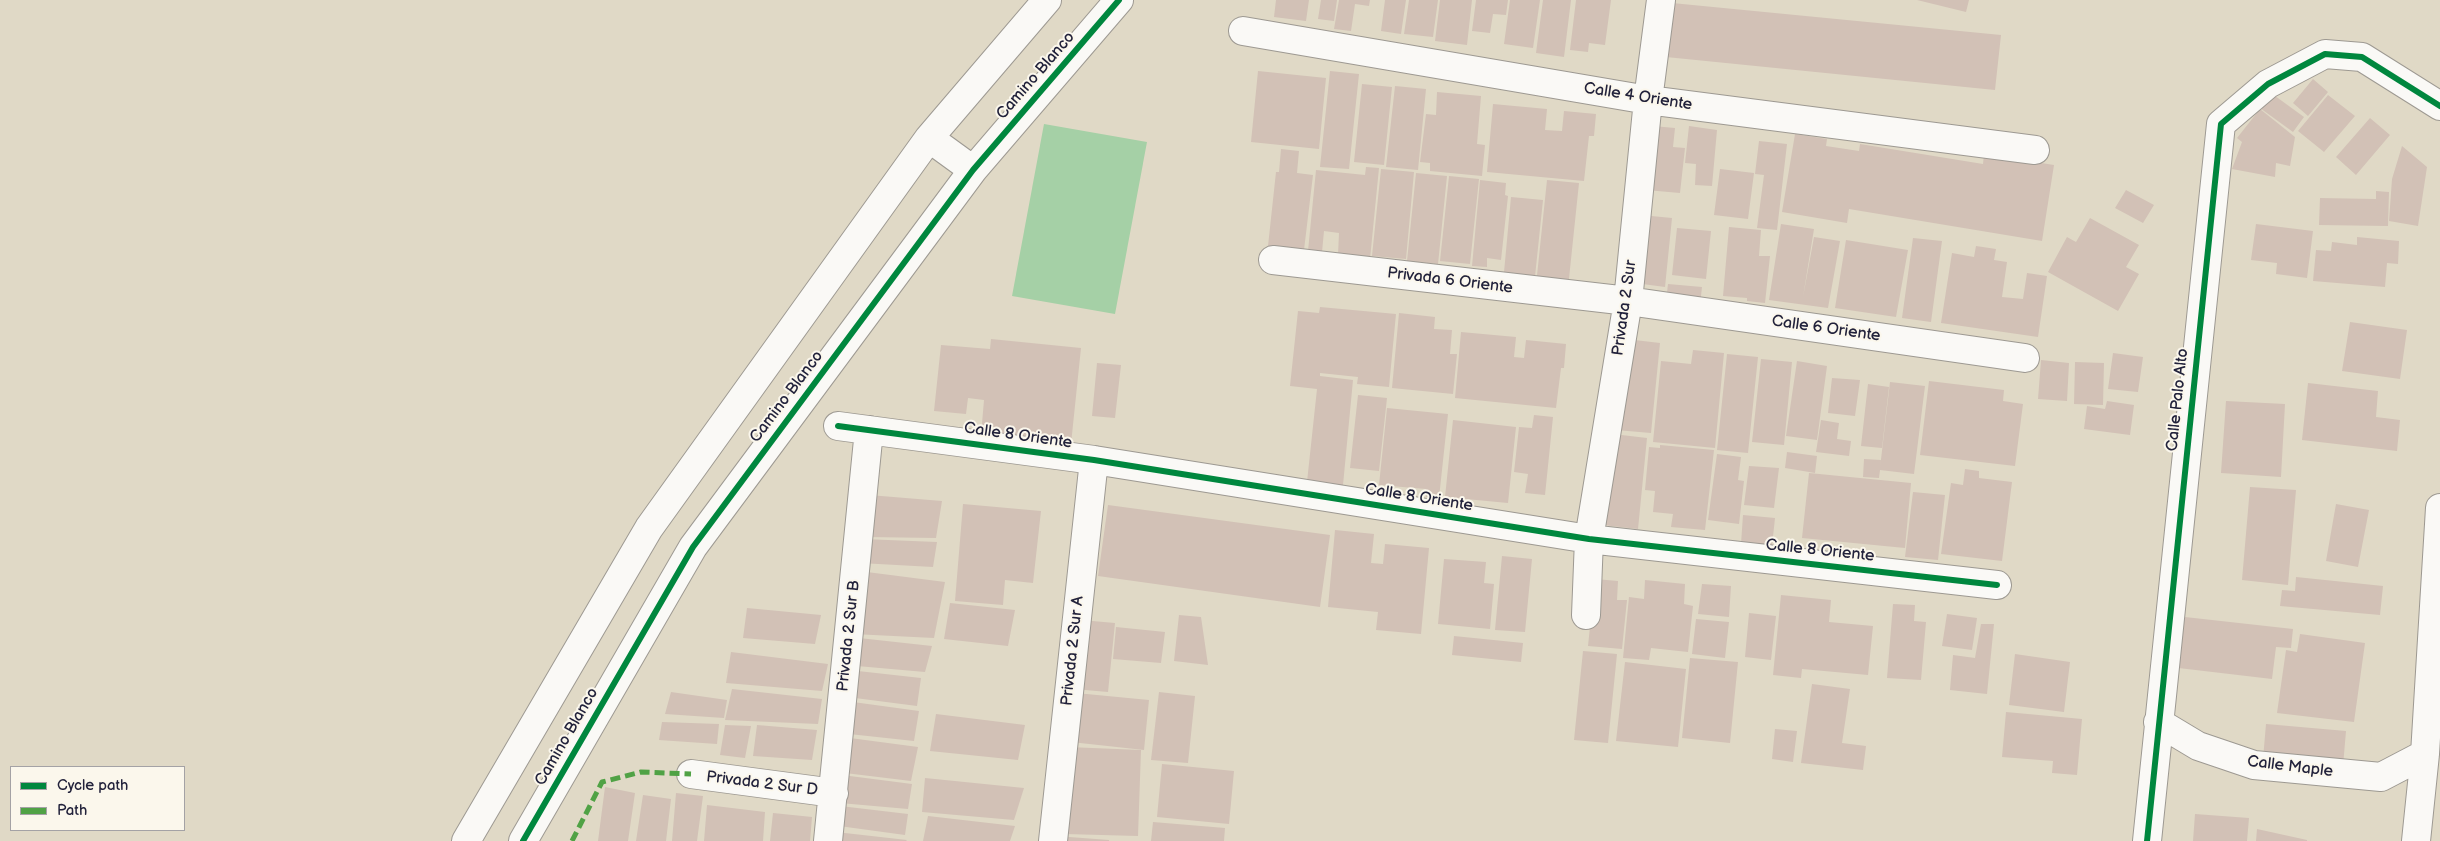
<!DOCTYPE html>
<html>
<head>
<meta charset="utf-8">
<style>
  body { margin:0 }
  #map { position:relative; width:2440px; height:841px; overflow:hidden; background:#e0d9c6; font-family:"Balsamiq Sans",sans-serif }
  canvas { display:block }
  .legend { position:absolute; left:10px; top:766px; width:175px; height:65px; box-sizing:border-box; background:#fbf7ec; border:1px solid #a4a2a5; margin:0; padding:6px 9px; list-style:none; font-size:15px; color:#22223b }
  .legend li { display:flex; align-items:center; gap:10px; height:25px }
  .legend b { width:25px; border:1px solid #a4a2a5 }
</style>
</head>
<body>
<div id="map">
<canvas width="2440" height="841"></canvas>
<ul class="legend">
<li><b style="height:6px;background:#00873e"></b>Cycle path</li>
<li><b style="height:6px;background:#50a245"></b>Path</li>
</ul>
</div>
<script>
const ctx = document.querySelector('canvas').getContext('2d');
ctx.lineJoin = 'round';
function fillPath(path, color) { ctx.fillStyle = color; ctx.fill(path, 'evenodd'); }
function stroke(path, color, width, dash) { ctx.strokeStyle = color; ctx.lineWidth = width; ctx.lineCap = dash ? 'butt' : 'round'; ctx.setLineDash(dash || []); ctx.stroke(path); }
function drawText(font, color, halo, rows, align = 'center') {
  ctx.font = font + ' "Balsamiq Sans",sans-serif'; ctx.lineWidth = 4; ctx.setLineDash([]); ctx.textBaseline = 'middle'; ctx.strokeStyle = halo; ctx.fillStyle = color; for (const [text, x, y, turn = 0] of rows) {
    ctx.save(); ctx.translate(x, y); ctx.rotate((+turn || 0) * Math.PI / 180); ctx.textAlign = isNaN(turn) ? turn : align; if (halo) ctx.strokeText(text, 0, 0); ctx.fillText(text, 0, 0); ctx.restore();
  }
}
fillPath(new Path2D(`
  M1044,124L1147,142L1115,314L1012,296Z`), '#a5d0a6');
fillPath(new Path2D(`
  M1276,0H1309L1306,21L1274,17Z
  M1321,0H1337L1334,21L1318,19Z
  M1339,0H1370L1369,6L1355,4L1351,31L1334,29Z
  M1385,0H1406L1401,34L1381,31Z
  M1409,0H1438L1433,37L1404,34Z
  M1440,0H1472L1467,45L1435,41Z
  M1476,0H1508L1506,15L1493,14L1490,33L1472,31Z
  M1510,0H1540L1533,48L1504,44Z
  M1543,0H1571L1564,57L1536,53Z
  M1576,0H1611L1605,45L1589,43L1588,52L1570,50Z
  M1917,0H1969L1966,12Z
  M1672,3L2001,35L1995,90L1666,57Z
  M1258,71L1326,78L1319,149L1251,142Z
  M1330,71L1359,74L1349,169L1320,167Z
  M2313,79L2328,92L2308,116L2293,103Z
  M1362,84L1392,87L1384,165L1354,162Z
  M1395,86L1426,89L1418,170L1386,167Z
  M1437,92L1481,96L1477,144L1485,145L1482,176L1430,171V163L1420,162L1426,114L1436,115Z
  M2271,93L2304,117L2293,132L2260,108Z
  M2328,95L2355,116L2324,152L2298,131Z
  M1493,104L1547,109L1545,130L1562,131L1564,111L1596,114L1594,136H1589L1584,181L1487,172Z
  M2260,109L2295,137L2290,166L2276,163L2275,177L2232,169L2242,142L2237,138Z
  M2370,118L2390,135L2356,175L2336,157Z
  M1653,126L1675,128L1673,147L1685,148L1680,193L1646,190Z
  M1689,126L1717,130L1712,186L1695,185L1696,164L1685,163Z
  M1795,134L1827,139L1826,146L1859,151L1860,144L1983,164L1984,154L2054,165L2042,241L1849,209L1847,223L1782,212Z
  M1759,141L1787,144L1777,230L1757,228L1764,175L1755,174Z
  M2402,146L2427,167L2418,226L2389,221L2392,179Z
  M1281,149L1299,151L1297,173L1313,175L1304,250L1268,246L1276,172H1279Z
  M1366,167L1379,168L1370,259L1338,255L1339,233L1324,231L1322,252L1308,251L1316,170L1365,175Z
  M1381,169L1414,172L1406,259L1372,256Z
  M1720,169L1754,173L1748,219L1714,215Z
  M1416,173L1447,176L1438,264L1407,261Z
  M1449,176L1479,179L1470,264L1440,261Z
  M1480,180L1506,183L1505,195L1508,196L1501,260L1487,258V267L1472,266Z
  M1547,180L1579,183L1568,288L1536,285Z
  M2126,190L2154,205L2143,223L2115,208Z
  M2376,191L2389,192L2388,226L2319,225L2320,198L2376,199Z
  M1511,197L1543,200L1534,286L1503,283Z
  M1641,215L1672,218L1665,287L1635,283Z
  M2090,218L2139,245L2126,267L2139,274L2118,311L2048,272L2067,237L2076,242Z
  M1781,224L1814,229L1803,297L1814,237L1840,241L1828,308L1769,300Z
  M2256,224L2313,231L2307,278L2276,274L2277,263L2251,260Z
  M1729,227L1761,230L1759,256H1770L1765,303L1747,301V298L1723,296Z
  M1677,228L1711,231L1706,279L1672,275Z
  M2357,237L2399,241L2398,264L2387,263L2385,287L2313,281L2316,250L2331,251L2332,242L2357,245Z
  M1913,238L1942,241L1931,322L1902,318Z
  M1846,240L1908,250L1896,317L1835,308Z
  M1976,246L1996,249L1994,260L2007,262L2002,297L2023,299L2027,273L2047,276L2038,337L1941,323L1952,253L1974,257Z
  M1668,284L1702,287L1700,305L1666,301Z
  M1320,307L1396,314L1389,387L1357,384L1358,377L1320,373V376L1353,380L1343,485L1307,482L1317,389L1290,386L1298,311L1319,313Z
  M1399,313L1435,317L1434,329L1452,330L1450,354H1457L1453,394L1392,388Z
  M2350,322L2407,330L2400,379L2342,371Z
  M1461,332L1516,337L1514,357L1524,358L1526,340L1566,344L1564,368H1561L1556,408L1455,398Z
  M991,339L1081,348L1071,444L981,435L984,400L968,398L966,414L934,411L941,345L990,349Z
  M1626,339L1660,343L1651,433L1616,430Z
  M1693,350L1724,353L1715,448L1653,442L1661,361L1691,364Z
  M2113,353L2143,357L2138,392L2108,389Z
  M1727,354L1758,357L1748,453L1717,450Z
  M1761,359L1792,362L1784,445L1752,442Z
  M2041,360L2069,363L2067,401L2038,399Z
  M1797,361L1827,366L1817,440L1786,436Z
  M2075,362L2104,363L2103,405L2074,404Z
  M1097,363L1121,365L1115,418L1092,416Z
  M1832,378L1860,380L1855,416L1828,413Z
  M1929,381L2004,390L2003,401L2023,404L2015,466L1920,455Z
  M1890,382L1925,386L1914,474L1880,470L1879,478L1863,477L1864,459L1881,460L1880,468Z
  M2308,383L2378,391L2376,417L2400,420L2397,451L2302,440Z
  M1868,384L1889,387L1882,448L1861,446Z
  M1358,395L1387,398L1379,471L1350,468Z
  M2107,401L2134,405L2130,435L2084,429L2087,406L2105,409Z
  M2226,401L2285,404L2281,477L2221,473Z
  M1387,408L1448,414L1439,498L1426,497V489L1379,485Z
  M1534,415L1553,417L1545,495L1525,493L1528,474L1514,472L1519,427L1532,428Z
  M1453,420L1516,427L1508,503L1445,497Z
  M1821,420L1839,423L1837,439L1851,441L1849,456L1816,452Z
  M1613,434L1647,438L1638,529L1603,525Z
  M1660,445L1714,450L1705,530L1671,527L1673,514L1653,512L1655,491L1645,490L1649,447L1660,448Z
  M1787,452L1817,456L1815,473L1785,468Z
  M1717,454L1741,457L1738,480L1744,481L1739,524L1708,520Z
  M1749,466L1779,468L1774,508L1744,505Z
  M1965,469L1979,471V478L2012,482L2002,561L1941,554L1951,483L1963,485Z
  M1809,473L1911,483L1905,548L1802,538Z
  M2250,487L2296,490L2288,585L2242,580Z
  M1913,492L1945,495L1938,560L1905,557Z
  M869,495L942,501L936,538L866,537Z
  M963,504L1041,511L1033,583L1005,580L1003,605L955,601Z
  M2336,504L2369,510L2358,567L2326,561Z
  M1108,505L1330,535L1320,607L1098,576Z
  M1743,515L1775,518L1772,546L1741,544Z
  M1335,530L1374,534L1371,563L1383,564L1385,544L1429,548L1421,634L1376,630L1378,612L1328,607Z
  M863,539L937,542L933,567L860,563Z
  M1502,556L1532,559L1525,632L1495,630Z
  M1444,559L1486,562L1484,583L1494,584L1490,629L1438,624Z
  M859,571L945,582L934,638L853,634Z
  M2296,577L2383,586L2380,615L2280,606L2282,590L2295,591Z
  M1595,579L1618,581L1617,600H1627L1622,649L1588,646Z
  M1645,580L1685,584L1684,604L1693,606L1688,652L1651,648L1649,660L1623,658L1629,597L1644,599Z
  M1702,584L1731,586L1729,617L1698,614Z
  M1781,595L1831,600L1829,622L1873,626L1868,675L1802,669L1801,678L1773,675Z
  M950,603L1015,610L1008,646L944,639Z
  M1893,604L1915,605L1914,621L1926,622L1921,680L1887,678Z
  M747,608L821,615L815,644L743,638Z
  M1749,613L1776,616L1771,660L1745,657Z
  M1947,614L1977,618L1972,650L1942,646Z
  M1179,615L1201,617L1208,665L1174,661Z
  M2176,616L2293,629L2291,648L2276,647L2272,679L2170,667Z
  M1696,619L1729,622L1725,658L1692,654Z
  M1081,620L1115,623L1108,692L1074,689Z
  M1981,624H1994L1987,694L1950,690L1953,655L1975,658Z
  M1116,627L1165,632L1161,663L1113,659Z
  M2300,634L2365,643L2354,722L2277,713L2286,650L2297,652Z
  M1454,636L1523,643L1521,662L1452,655Z
  M859,638L932,646L925,672L857,666Z
  M1583,651L1617,654L1608,743L1574,740Z
  M731,652L828,664L822,691L726,683Z
  M2015,654L2070,662L2064,712L2009,705Z
  M1690,658L1738,662L1730,743L1682,738Z
  M1625,662L1686,669L1678,747L1616,741Z
  M858,671L921,678L917,706L855,698Z
  M1812,684L1850,689L1842,743L1866,746L1863,770L1801,763Z
  M732,689L822,699L818,724L725,720Z
  M671,692L727,700L724,718L665,714Z
  M1159,692L1195,696L1188,763L1151,760Z
  M1076,693L1149,700L1144,750L1071,742Z
  M853,702L919,711L914,741L849,734Z
  M2006,712L2082,719L2077,775L2052,773L2053,761L2002,757Z
  M936,714L1025,725L1018,760L930,751Z
  M662,722L719,724L717,744L659,740Z
  M2266,724L2346,731L2343,766L2263,759Z
  M725,725L751,726L745,758L720,755Z
  M757,725L817,730L812,760L753,756Z
  M1775,729L1797,731L1793,762L1772,759Z
  M850,738L918,747L911,781L845,773Z
  M1068,747L1141,750L1138,836L1065,834Z
  M1162,764L1234,771L1229,824L1157,817Z
  M842,775L912,784L908,809L840,803Z
  M925,778L1024,788L1014,820L922,812Z
  M605,787L635,793L628,841H598Z
  M676,793L703,796L697,841H672Z
  M643,795L671,799L666,841H636Z
  M707,805L765,812L763,841H704Z
  M840,806L908,814L905,835L839,826Z
  M773,813L812,817L810,841H770Z
  M2195,814L2249,818L2247,841H2193Z
  M928,816L1015,826L1010,841H923Z
  M1153,822L1225,828L1224,841H1151Z
  M2257,829L2307,840V841H2256Z
  M836,832L907,840L906,841H835Z
  M1056,836L1109,840V841H1055Z`), '#d2c1b6');
const minor = new Path2D(`
  M1243,31L1648,100L2035,150
  M929,138L973,170
  M1273,260L1628,301L2025,358
  M838,426L1094,460L1589,539L1997,585
  M1586,615L1589,539L1628,301L1648,100L1661,0
  M2158,722L2198,746L2254,765L2381,777L2425,754
  M691,774L834,793
  M466,841L649,528L929,138L1047,0
  M523,841L693,547L973,170L1119,0
  M828,841L869,430
  M1053,841L1094,460
  M2147,841L2221,124L2268,84L2325,54L2362,57L2440,106
  M2416,841L2425,754L2440,508`);
stroke(minor, '#9d9992', 30);
stroke(minor, '#faf9f6', 28);
stroke(new Path2D(`
  M572,841L602,782L641,772L691,774`), '#50a245', 5, [10, 5]);
stroke(new Path2D(`
  M838,426L1094,460L1589,539L1997,585
  M523,841L693,547L973,170L1119,0
  M2147,841L2221,124L2268,84L2325,54L2362,57L2440,106`), '#00873e', 6);
drawText('16px', '#22223b', '#fbf7ec', [
  ["Camino Blanco",1036,76,-49],
  ["Calle 4 Oriente",1638,97,9],
  ["Privada 6 Oriente",1450,281,7],
  ["Privada 2 Sur",1625,308,-82],
  ["Calle 6 Oriente",1826,329,8],
  ["Camino Blanco",787,397,-53],
  ["Calle Palo Alto",2178,400,-84],
  ["Calle 8 Oriente",1018,436,8],
  ["Calle 8 Oriente",1419,498,9],
  ["Calle 8 Oriente",1820,551,6],
  ["Privada 2 Sur B",849,636,-84],
  ["Privada 2 Sur A",1073,651,-84],
  ["Camino Blanco",567,737,-60],
  ["Calle Maple",2290,767,7],
  ["Privada 2 Sur D",762,784,7]
]);
</script>
</body>
</html>
